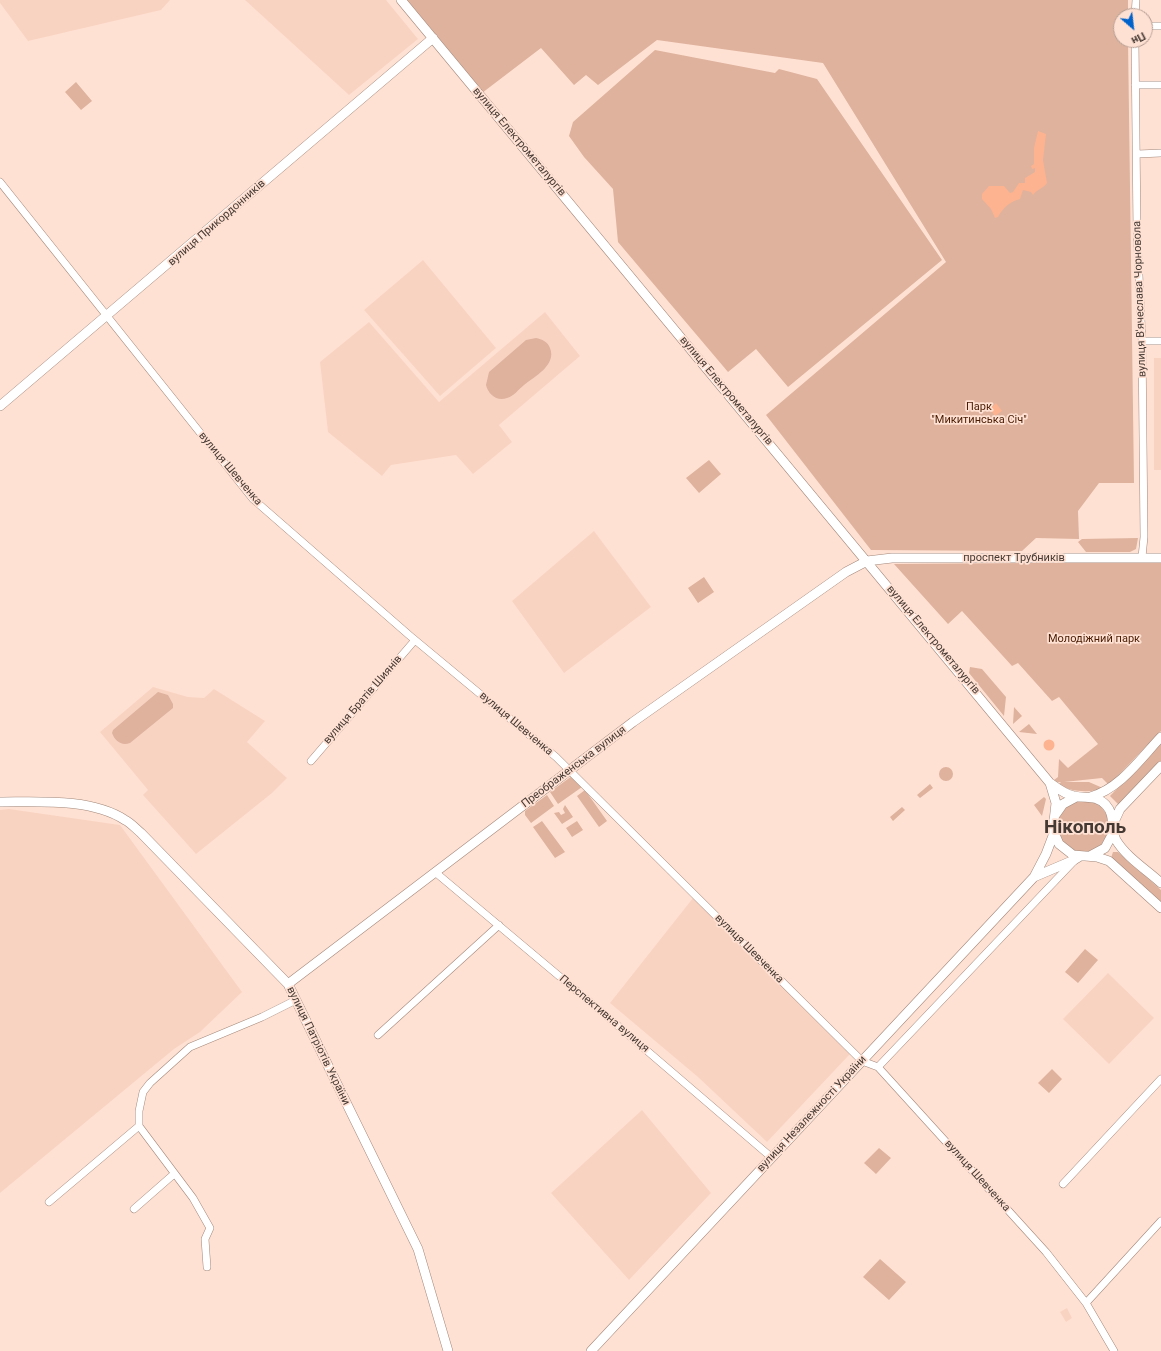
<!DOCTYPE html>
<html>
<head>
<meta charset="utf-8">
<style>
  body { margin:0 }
  #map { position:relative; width:1161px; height:1351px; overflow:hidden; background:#ffe1d3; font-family:Roboto,sans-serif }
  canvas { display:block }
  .north { position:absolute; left:1113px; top:8px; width:40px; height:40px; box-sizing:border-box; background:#ffe1d3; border:1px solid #b59e93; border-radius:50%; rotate:152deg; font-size:11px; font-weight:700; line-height:16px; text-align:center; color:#453933 }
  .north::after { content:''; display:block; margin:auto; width:14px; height:18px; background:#0262cb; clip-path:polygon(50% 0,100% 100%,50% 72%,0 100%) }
</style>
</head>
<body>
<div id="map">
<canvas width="1161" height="1351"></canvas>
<div class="north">Пн</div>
</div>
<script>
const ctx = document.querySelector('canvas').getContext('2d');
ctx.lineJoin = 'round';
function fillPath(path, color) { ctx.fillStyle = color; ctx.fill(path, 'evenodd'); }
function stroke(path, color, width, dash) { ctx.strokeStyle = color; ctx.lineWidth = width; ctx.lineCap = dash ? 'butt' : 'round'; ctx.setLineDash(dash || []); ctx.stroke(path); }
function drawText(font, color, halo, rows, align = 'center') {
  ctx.font = font + ' Roboto,sans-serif'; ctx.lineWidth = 3.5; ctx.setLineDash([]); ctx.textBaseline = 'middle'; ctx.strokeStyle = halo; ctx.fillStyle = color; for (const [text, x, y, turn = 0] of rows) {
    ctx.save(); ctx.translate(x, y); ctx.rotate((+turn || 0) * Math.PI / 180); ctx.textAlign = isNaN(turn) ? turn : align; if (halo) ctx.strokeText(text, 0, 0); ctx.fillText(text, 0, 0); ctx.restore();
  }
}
fillPath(new Path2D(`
  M0,0H170L161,10L28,41L0,3Z
  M245,0H386L418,39L349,95Z
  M423,260L496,348L440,396L364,310Z
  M545,312L580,356L499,425L512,442L473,474L456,455L391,465L382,476L328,432L320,362L369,322L439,402Z
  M1154,358H1161V470H1154Z
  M594,531L651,607L564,673L512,601Z
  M153,687L188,697L204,698L214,689L265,721L247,742L287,778L272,793L196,854L143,795L148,790L100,732Z
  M9,809L120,825L242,992L200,1032L174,1049L0,1193V810Z
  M693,898L850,1054L767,1142L698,1077L610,1003Z
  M1108,973L1154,1018L1109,1064L1063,1019Z
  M642,1110L711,1193L629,1280L551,1193Z
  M1067,1308L1072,1318L1066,1322L1060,1312Z`), '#f9d3c2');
fillPath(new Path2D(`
  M406,0H1128V16H1121V40H1128L1134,483H1099L1078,511L1079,539L1036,538L1022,551L871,550L766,415L946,262L823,63L657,40L598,85L586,75L574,85L541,48L482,93Z
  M655,50L775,73L779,69L817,79L942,260L788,387L756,349L728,372L618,242L613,189L584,157L569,136L573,122Z
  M76,82L92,101L81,110L65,92Z
  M536,338C542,339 548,342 550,348C557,365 534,377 524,385C519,389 513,397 507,398C497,402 488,394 486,385L489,372L526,340Z
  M709,460L721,474L699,493L686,478Z
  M1138,538L1136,549L1130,552H1086L1078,542L1082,539Z
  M1161,562V731L1109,785L1102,778L1064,782H1089L1105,789C1092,792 1069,793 1059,784L1061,782L1050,783L1058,777L1059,759L1068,768L1098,744L1059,697L1052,701L1018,663L1012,666L962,611L948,624L894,564Z
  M704,577L714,592L698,603L688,588Z
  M970,667L982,669L1006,697L1004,716L969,673Z
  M158,692L168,695L173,704V708L130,743C121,746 115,741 112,733L113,730Z
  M1014,707L1022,716L1013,724Z
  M1029,724L1037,734L1019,732Z
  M1161,743V763L1120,806L1110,796Z
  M939 774a7 7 0 1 1 14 0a7 7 0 1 1-14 0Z
  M572,776L582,787L558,804L550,792Z
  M930,784L933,788L920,798L917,795Z
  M585,790L607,821L599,827L577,796Z
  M547,795L554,806L531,823L525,815V811Z
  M1044,797L1046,799L1042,816L1034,805Z
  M1057 826a26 26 0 1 1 52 0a26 26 0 1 1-52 0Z
  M565,805L573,817L562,824L554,813L559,812L561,815L565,813L563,809Z
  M902,807L905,810L893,821L890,817Z
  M542,821L565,852L555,858L533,827Z
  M577,821L583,830L572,837L566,828Z
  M1113,852H1118L1161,890V904L1111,858Z
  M1085,949L1098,960L1078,983L1065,972Z
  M1052,1069L1062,1079L1049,1093L1038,1083Z
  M879,1148L891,1158L876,1174L864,1163Z
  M880,1259L906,1282L889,1300L863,1277Z`), '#deb29d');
fillPath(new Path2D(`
  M1038,131L1046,134L1043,160L1047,183C1043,189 1037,189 1033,195L1031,192L1023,190L1020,199C1009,202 1003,208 998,217L995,218L991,209L982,199V194L989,186H1004L1010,193L1013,192L1019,183H1025V178L1035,172V168L1032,169L1031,166L1034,164V148Z
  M996,403L1002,411L995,416L990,409Z
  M1043.5 745a5.5 5.5 0 1 1 11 0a5.5 5.5 0 1 1-11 0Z`), '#fdb390');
const minor = new Path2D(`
  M1135,16L1136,0
  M1145,26H1161
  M1135,40L1137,231L1142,341L1144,537L1142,557
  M1135,85H1161
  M1138,154L1161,153
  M0,182L253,499L409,635L556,757L862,1061L878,1067L1046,1252L1086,1303L1114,1351
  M1142,341H1161
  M311,761L415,640
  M435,872L596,1007L771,1157
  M378,1035L499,925
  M878,1067L1074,861
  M1063,1184L1161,1079
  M49,1202L139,1126
  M134,1209L174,1174
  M207,1267L205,1239L210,1228L193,1198L139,1126V1111L143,1092L150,1083L190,1047L262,1017L296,1000
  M1086,1303L1161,1221`);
const major = new Path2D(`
  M401,0L1050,783C1057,788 1066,795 1074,796C1087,799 1095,794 1106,805C1116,816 1110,828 1116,840C1126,857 1147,870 1161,883
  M0,406L433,38
  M1050,783L1056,803L1053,830L1059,844L1073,855L1097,857L1109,861L1161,908
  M1090,797C1120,789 1141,758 1161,737
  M0,802C38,802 91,798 125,820C131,823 136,829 141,833L288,984L418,1249L448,1351
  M1056,814L1063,804L1076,797
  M1114,822L1120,809L1161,766
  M1090,856L1105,848L1113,833
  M1034,877L1074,860L1079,857
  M288,984L633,722L846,572L867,561L892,558H1161
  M591,1351L1034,877L1046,854L1054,833`);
stroke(minor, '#a2877a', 8);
stroke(major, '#a2877a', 10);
stroke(minor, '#fff', 7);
stroke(major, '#fff', 9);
drawText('11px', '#453933', '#ffe1d3', [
  ["вулиця Електрометалургів",519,142,50],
  ["вулиця Прикордонників",217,223,-41],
  ["вулиця В'ячеслава Чорновола",1140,299,-92],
  ["вулиця Електрометалургів",726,391,50],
  ["вулиця Шевченка",230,469,50],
  ["проспект Трубників",1014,558],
  ["вулиця Електрометалургів",933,640,50],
  ["вулиця Братів Шиянів",363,700,-49],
  ["вулиця Шевченка",516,724,40],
  ["Преображенська вулиця",574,767,-37],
  ["вулиця Шевченка",749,949,45],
  ["Перспективна вулиця",604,1014,40],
  ["вулиця Патріотів України",318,1046,64],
  ["вулиця Незалежності України",812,1114,-47],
  ["вулиця Шевченка",977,1176,48]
]);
drawText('11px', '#481b02', '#ffe1d3', [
  ["Парк",979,407],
  ["\"Микитинська Січ\"",979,420],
  ["Молодіжний парк",1094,639]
]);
drawText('bold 19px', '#453933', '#ffe1d3', [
  ["Нікополь",1085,828]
]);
</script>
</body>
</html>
